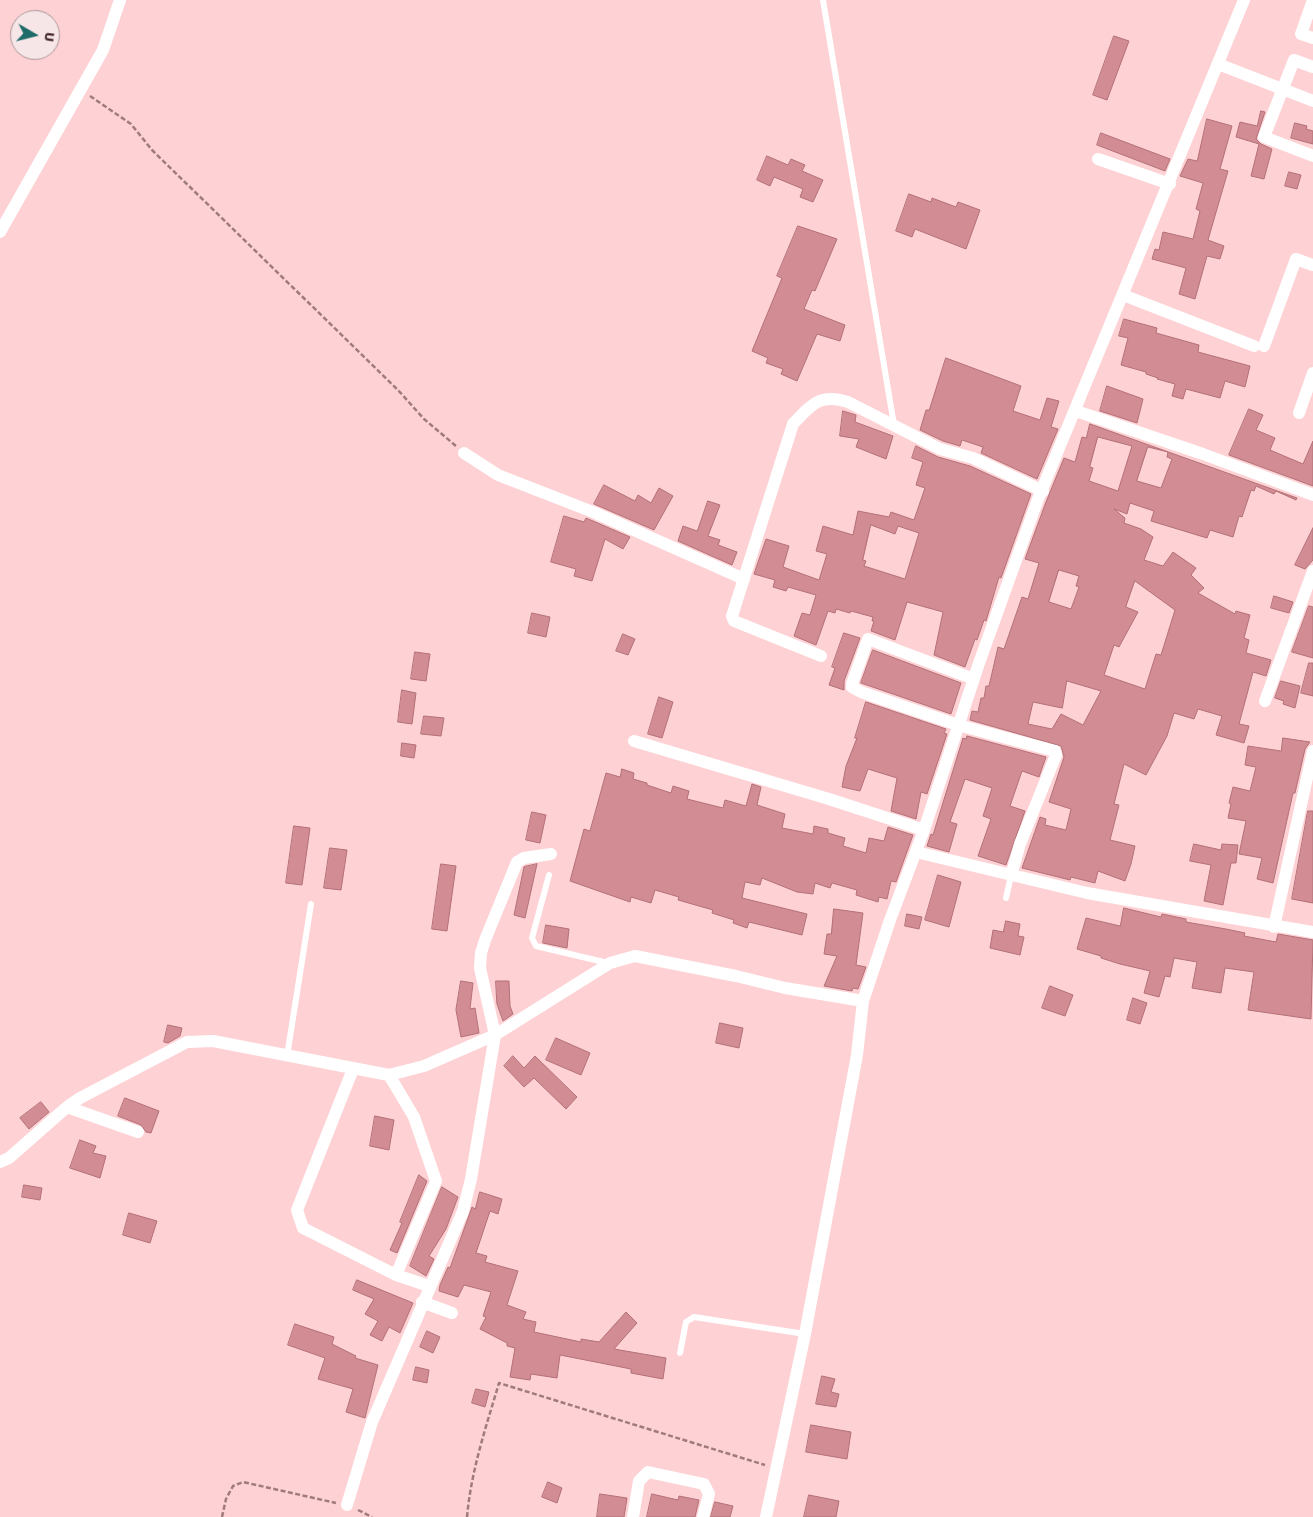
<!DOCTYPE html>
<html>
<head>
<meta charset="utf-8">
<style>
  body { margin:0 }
  #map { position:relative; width:1313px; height:1517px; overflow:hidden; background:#fed1d4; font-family:Signika,sans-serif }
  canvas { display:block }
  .north { position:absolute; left:10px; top:10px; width:50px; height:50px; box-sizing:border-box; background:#f6e6e7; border:1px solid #ab9698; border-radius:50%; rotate:98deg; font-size:14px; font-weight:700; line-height:20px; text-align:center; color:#3b1f22 }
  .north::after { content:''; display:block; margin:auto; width:18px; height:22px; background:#1f6b6a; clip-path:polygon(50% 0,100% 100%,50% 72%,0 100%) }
</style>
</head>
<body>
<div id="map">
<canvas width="1313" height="1517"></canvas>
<div class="north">U</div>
</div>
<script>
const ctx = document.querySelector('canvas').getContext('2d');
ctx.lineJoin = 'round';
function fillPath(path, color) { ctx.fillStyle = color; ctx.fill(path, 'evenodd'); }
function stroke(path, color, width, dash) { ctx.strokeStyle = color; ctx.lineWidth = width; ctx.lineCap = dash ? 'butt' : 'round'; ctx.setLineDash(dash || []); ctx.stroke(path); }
const building = new Path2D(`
  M1114,36L1129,41L1107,100L1093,95Z
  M1261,111L1265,112L1256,139L1261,144L1272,149L1264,179L1251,176L1259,144L1236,137L1240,122L1257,126Z
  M1207,119L1232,126L1220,169L1228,171L1208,240L1224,246L1220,259L1207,256L1195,299L1179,294L1186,268L1152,259L1155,249L1159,250L1163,232L1193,239L1200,211L1196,209L1203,183L1180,176L1188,159L1197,161Z
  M1295,123L1307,126L1306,129L1313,131V144L1291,138Z
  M1101,133L1170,159L1165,171L1097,145Z
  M767,156L788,165L791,159L805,165L802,171L823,180L813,202L800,197L803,189L774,177L770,186L757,180Z
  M1289,172L1301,175L1297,189L1285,186Z
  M909,194L931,202L932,198L956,207L958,202L980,210L966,249L915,229L912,237L896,231Z
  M798,226L837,239L815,291L812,290L804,309L845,325L840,341L817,334L797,381L781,374L783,369L766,363L768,358L752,351L782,278L777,276Z
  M1124,319L1157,328L1156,333L1199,345L1198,352L1250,366L1245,387L1225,381L1220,398L1186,389L1183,399L1172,396L1175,384L1157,379L1158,378L1146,374V372L1121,365L1128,338L1119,336Z
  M946,358L1021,386L1013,411L1040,420L1047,398L1059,401L1051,427L1058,429L1037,479L981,453L983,447L962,440L960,446L943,441L920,430L926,410H929Z
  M1107,386L1143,399L1137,423L1100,411Z
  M1249,409L1263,415L1256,430L1275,438L1270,450L1303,464L1313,441V486L1229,455Z
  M843,411L856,415L855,422L893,436L886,459L856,447L859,439L840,436Z
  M1090,424L1297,498L1296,500L1276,491L1274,494L1256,486L1254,491L1251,490L1242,517L1239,516L1233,537L1210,530L1207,538L1151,521L1154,511L1130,503L1127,514L1114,509L1125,518L1124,523L1141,529L1153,537L1144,560L1163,566L1173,552L1196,568L1191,575L1204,588L1198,593L1235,614L1236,611L1250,615L1244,638L1249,640L1246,653L1271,660L1266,676L1253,672L1239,724L1249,726L1244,743L1216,735L1222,716L1198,709L1194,719L1174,713L1167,736L1146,775L1124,764L1114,804L1119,805L1110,840L1135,846L1131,864L1125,881L1098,871L1095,883L1071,877L1070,880L1022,868L1040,817L1046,819L1045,825L1066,830L1071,809L1049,802L1064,757L1061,746L970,720L972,711L978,712L981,698H984L986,686H989L998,647L1004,649L1022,597L1028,599L1039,563L1025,559L1046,502L1064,458L1075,462L1082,437L1086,438ZM1098,437L1132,446L1118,491L1089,481L1093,468L1090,467ZM1148,447L1168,452L1167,457L1172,459L1161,488L1137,481ZM1059,570L1079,576L1076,586L1079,587L1071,609L1049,602ZM1135,581L1175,610L1161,655L1156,654L1145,689L1104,675L1114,645L1119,647L1138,612L1126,607ZM1067,681L1101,691L1083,725L1061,714L1052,729L1028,724L1033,702L1062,708Z
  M916,446L938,457L970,466L1031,494L1001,578L999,577L986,621L984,620L977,640L975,639L965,667L934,655L943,612L907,602L895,640L871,631L874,621H872L873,617L851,611L850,613L836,609L835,613L828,611L816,645L794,636L802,613L810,615L816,595L788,587L786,591L773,587L775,580L754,574L766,539L789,546L783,567L819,580L827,554L816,551L823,526L853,535L858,511L889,517L891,512L914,520L925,488L916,485L923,462L912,458ZM871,525L895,534L898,526L919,533L905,579L864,566L866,561L863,560Z
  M604,485L635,501L638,495L651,503L659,488L673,496L654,530L594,504Z
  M708,501L720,505L708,536L720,540L718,545L737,552L732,565L678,541L683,526L697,531Z
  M564,516L584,522L586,518L630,537L623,549L605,539L592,581L574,576L576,569L551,562Z
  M1313,528V560L1305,569L1295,565Z
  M1274,596L1293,602L1289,613L1271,608Z
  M1309,606L1313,607V658L1292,652Z
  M532,613L550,617L546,637L528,633Z
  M844,633L860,638L844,681V690L829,685L835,668L832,667Z
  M623,634L635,639L628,655L616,651Z
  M873,650L961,683L951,714L861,683Z
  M415,652L430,654L426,681L411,679Z
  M1309,663H1313V696L1301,693Z
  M1281,681L1300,686L1295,708L1283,704L1284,701L1275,698Z
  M402,690L416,693L412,724L398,722Z
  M659,697L673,702L662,738L648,734Z
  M866,702L946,729L944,733L947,734L927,794L921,792L916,819L891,811L897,778L868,769L860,791L842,787L846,766L857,738H855Z
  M424,716L444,718L441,736L421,734Z
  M967,736L1046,757L1039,777L1022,771L1010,806L1025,811L1006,865L978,856L991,819L983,816L992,788L965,779L950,822L957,824L949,852L927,846L931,834L933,835L963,738L966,739Z
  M1283,738L1310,742L1305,749L1295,793H1293L1273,883L1257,879L1262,858L1239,854L1246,821L1228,818L1231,804L1229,803L1233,787L1250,791L1256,767L1245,765L1248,746L1281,751Z
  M402,743L416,745L414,758L401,756Z
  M622,769L634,773L633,779L647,783V785L671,793L673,786L689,791L687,799L723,808L725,800L746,806L752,784L761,787L757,805L785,814L782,828L813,834L814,826L828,829V833L845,838L843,846L866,853L869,838L884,841L888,827L913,835L896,882L891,881L887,899L879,897L878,902L856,895L857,890L832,883L830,888L815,883L813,894L797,892L762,878L760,885L745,882L742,898L807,914L802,935L749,922L747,928L733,923L734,920L712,913L713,910L678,900L679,897L655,890L651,903L631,897L630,902L570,881L584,829L590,831L606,773L620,777Z
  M1308,811H1313V903L1292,899Z
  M532,812L546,815L540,843L526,840Z
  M294,826L310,828L302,885L286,883Z
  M1194,844L1221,850L1222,844L1238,845L1236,863H1231L1223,905L1204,901L1211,865L1190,861Z
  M330,848L347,850L341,890L324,888Z
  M441,864L456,866L447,931L432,929Z
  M537,864L525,918L514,915L524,867Z
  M938,875L961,882L949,927L925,920Z
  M1124,908L1161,917L1162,914L1186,919V922L1226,929L1245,933L1244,936L1276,942L1278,934L1313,940L1311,1019L1248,1010L1254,972L1225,968L1221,993L1192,988L1197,962L1174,958L1170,977L1165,976L1159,997L1144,993L1150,971L1120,964L1101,958V956L1077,949L1086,918L1120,926Z
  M834,909L863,913L856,965L866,967L858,989L853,988L852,991L824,986L837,956L824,954L827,934H831Z
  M907,914L922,917L919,929L905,926Z
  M1006,921L1020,924L1018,936L1024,937L1020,955L990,948L993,930L1003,932Z
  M546,925L569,929L567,948L543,943Z
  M461,981L473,983L470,1009L475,1008L479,1033L461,1037L456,1010Z
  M496,981H509L510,1006L513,1014L503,1021L497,1004Z
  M1050,986L1073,995L1065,1016L1042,1008Z
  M1133,998L1147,1003L1140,1024L1127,1020Z
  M720,1023L743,1028L739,1048L716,1043Z
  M168,1025L182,1028L180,1036L168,1043L164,1042Z
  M556,1038L590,1053L581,1075L546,1060Z
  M513,1056L524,1068L535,1056L577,1097L566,1109L534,1078L524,1087L504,1066Z
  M125,1098L159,1111L151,1133L146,1132L141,1125L118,1116Z
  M41,1102L49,1112L29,1129L20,1118Z
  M375,1116L394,1120L389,1150L370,1146Z
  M80,1140L96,1146L93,1153L106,1156L100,1178L70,1168Z
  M419,1175L427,1181L397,1253L390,1250L402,1223L400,1222Z
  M24,1185L42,1188L40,1200L22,1197Z
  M442,1187L458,1197L446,1229L429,1256L434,1259L426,1276L410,1266Z
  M480,1192L502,1199L498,1214L490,1211L476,1253L487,1256L485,1262L518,1271L507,1305L526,1312L523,1319L536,1322L534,1332L581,1342V1339L599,1342L626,1312L637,1323L614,1349L666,1358L663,1379L631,1373V1369L560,1355L557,1378L531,1374L530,1380L510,1377L515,1348L507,1346V1343L480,1329L486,1317L483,1316L491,1292L464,1285L458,1297L439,1291L440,1285L448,1267L450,1268L472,1207L475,1209Z
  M129,1213L157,1221L150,1243L123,1235Z
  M357,1280L413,1303L400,1333L389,1327L382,1341L370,1335L378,1321L365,1314L374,1299L353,1290Z
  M295,1324L334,1337L332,1344L356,1356L355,1358L378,1365L365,1418L346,1412L353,1389L318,1379L325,1358L288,1345Z
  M427,1331L440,1337L433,1353L420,1347Z
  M416,1367L429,1370L427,1383L413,1380Z
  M822,1376L835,1379L831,1392L839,1394L836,1407L816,1404Z
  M476,1389L489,1392L485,1407L472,1403Z
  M811,1425L851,1432L847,1459L806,1452Z
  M548,1482L562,1488L557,1503L542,1497Z
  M600,1494L627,1498L624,1517H597Z
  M652,1494L678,1500L679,1496L699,1500L695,1517H647Z
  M809,1495L839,1501L836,1517H804Z
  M715,1502L733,1506L730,1517H711Z`);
fillPath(building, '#d28c93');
stroke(building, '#b37077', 1);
stroke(new Path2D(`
  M90,96L131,124L152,150L398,390L424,419L456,446
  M358,1510L372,1517
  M222,1517L226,1499L233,1486L243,1482L336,1503
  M467,1517C471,1471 486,1427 499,1383L765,1465`), '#a07b7e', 2.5, [5, 2.5]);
stroke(new Path2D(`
  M823,0L894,425
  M549,875L532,938L536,946L608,963
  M1006,898L1011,876
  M287,1056L311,904
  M680,1353L686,1322L694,1317L805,1334`), '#fff', 6);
stroke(new Path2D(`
  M1313,0L1301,34L1313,38
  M1218,64L1313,101
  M1313,67L1294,60L1264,137L1313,156
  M1098,159L1170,184
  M0,232L103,50L120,0
  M1123,295L1254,346
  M1264,346L1296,259L1313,265
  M1076,411L1203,454L1313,495
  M1299,413L1313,373
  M464,453L498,475L593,512L744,579
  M821,656L734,621L732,616L793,424C812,404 820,393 848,402L940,449L973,458L1043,491
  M974,679L868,639L852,684V687L861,692L958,725L1055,751L1056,755L1020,844L1011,876
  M1265,701L1313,571
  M634,741L829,799L924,830
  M916,852L1087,893L1313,932
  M1274,927L1313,751
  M353,1069L297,1210L303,1228L396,1275
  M389,1075L414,1117L436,1181L396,1275L429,1286
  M67,1107L138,1132
  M0,1162L9,1158L67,1107L80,1098L187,1042L213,1041L389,1075L424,1066L495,1035L610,963L635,956L736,976L785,988L863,1001
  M422,1302L452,1313
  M347,1505L372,1422L463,1211L471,1179L495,1035L480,968L481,953L485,940L517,862L524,858L551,854
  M633,1517L639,1481L648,1472L704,1484L709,1494L703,1517
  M766,1517L805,1334L857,1055L863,1001L890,920L924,830L978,666L1038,499L1244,0`), '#fff', 12);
</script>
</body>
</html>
